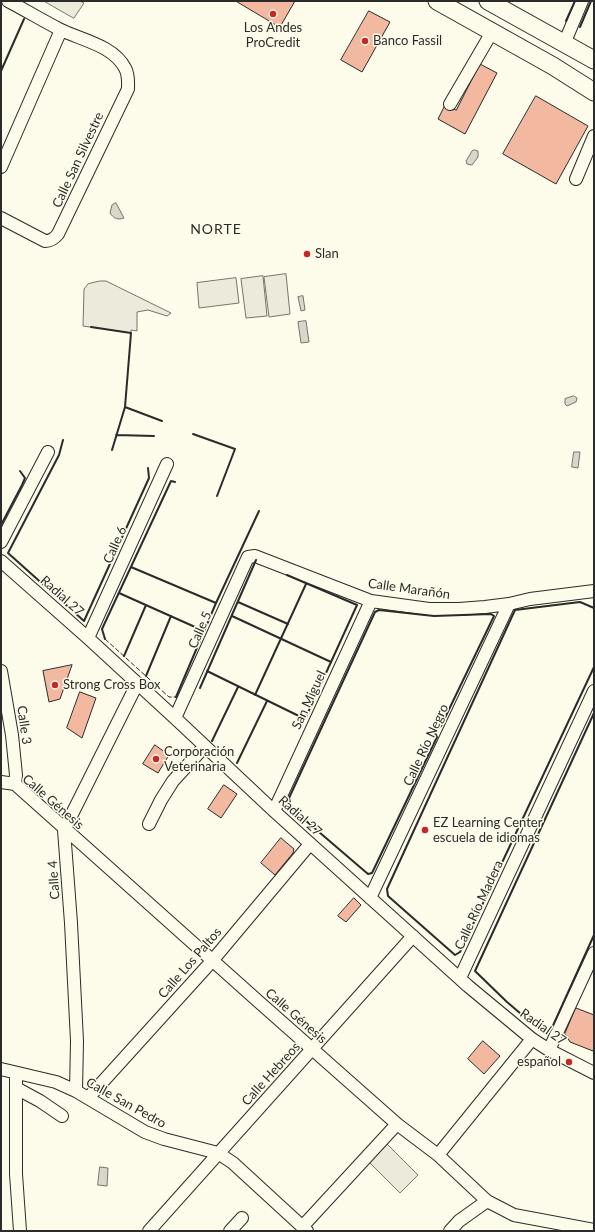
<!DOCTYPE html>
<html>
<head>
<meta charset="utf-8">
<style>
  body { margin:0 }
  #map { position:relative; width:595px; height:1232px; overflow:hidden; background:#fdfbea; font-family:Lato,sans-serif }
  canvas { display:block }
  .frame { position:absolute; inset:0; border:2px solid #2b2b2b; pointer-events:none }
</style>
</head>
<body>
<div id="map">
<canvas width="595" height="1232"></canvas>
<div class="frame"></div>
</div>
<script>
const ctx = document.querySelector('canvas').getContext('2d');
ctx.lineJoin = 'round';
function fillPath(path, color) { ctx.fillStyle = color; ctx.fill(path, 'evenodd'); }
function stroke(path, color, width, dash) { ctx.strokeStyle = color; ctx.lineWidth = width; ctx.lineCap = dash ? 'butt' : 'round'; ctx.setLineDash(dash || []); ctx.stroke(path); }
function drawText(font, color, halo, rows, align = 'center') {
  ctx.font = font + ' Lato,sans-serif'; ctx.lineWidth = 3; ctx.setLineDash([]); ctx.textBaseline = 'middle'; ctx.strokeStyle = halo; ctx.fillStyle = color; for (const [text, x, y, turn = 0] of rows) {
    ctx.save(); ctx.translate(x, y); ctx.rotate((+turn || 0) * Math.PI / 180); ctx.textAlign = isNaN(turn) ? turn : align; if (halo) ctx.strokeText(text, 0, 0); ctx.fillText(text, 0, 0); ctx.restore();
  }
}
const green = new Path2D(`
  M44,1H80L84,3L74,18Z
  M286,274L290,314L269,317L264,277Z
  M263,276L267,316L246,318L241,279Z
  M236,278L239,303L199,308L197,283Z
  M100,281H106L171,313L167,316L148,310L137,312V331L131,330V333L83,326L84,289L88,284Z
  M387,1144L418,1175L400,1193L369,1162Z`);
fillPath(green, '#ecebdb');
stroke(green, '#74746e', 1);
const water = new Path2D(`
  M475,150L478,151V157L472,165L467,164L466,161L472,151Z
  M116,203L124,218C118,220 114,219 110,213L112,205Z
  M303,296L305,310L301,311L298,297Z
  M306,321L309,342L301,343L298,322Z
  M574,396L577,398L576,402L567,406L565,404V399Z
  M574,452H580L578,468L572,467Z
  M100,1167L108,1168L107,1186L98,1185Z`);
fillPath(water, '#d8d7c9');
stroke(water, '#74746e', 1);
const building = new Path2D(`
  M236,1H295L280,27Z
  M369,11L390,22L362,72L341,60Z
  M480,64L497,73L465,134L438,119L445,105L456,110Z
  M536,96L588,126L556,184L503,154Z
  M72,665L60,699L49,702L43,671Z
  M80,692L96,698L82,738L67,728Z
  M155,745L169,755L158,773L143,764Z
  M224,785L237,794L221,818L208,809Z
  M281,838L294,849L293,853L275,875L261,863Z
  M354,898L361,905L346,922L338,916Z
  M576,1008L594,1015V1048L593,1051L570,1042L565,1034Z
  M483,1041L500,1056L484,1074L468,1059Z`);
fillPath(building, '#f2b8a0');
stroke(building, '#2b2b2b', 1);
const minor = new Path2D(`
  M564,44L582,1
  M450,104L492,32
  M1,167L61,30
  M576,179L594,136
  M1,218L45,241C51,241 54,239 58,234L128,89C128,82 129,75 125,68C113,45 81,40 59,29C42,20 25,10 8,1
  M1,542L48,452
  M1,561L88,638L175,718L274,811L468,986L532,1039L549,1050L594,1073
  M88,638L167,464
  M1,671L12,735L16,775L15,784
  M175,718L248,557L255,556L371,601L429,609H459L485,607L509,604L530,599L594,591
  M1,782L15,784L259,1002L397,1124L438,1155L487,1201L514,1215L594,1230
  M274,811L371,601
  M149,824L161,800L173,781L205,746
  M370,898L509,604
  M460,978L594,691
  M549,1050L594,953
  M1,1069L56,1082L76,1091L145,1132L164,1139L218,1153L233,1163L307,1231
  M16,1074V1174L20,1231
  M16,1088L40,1101L62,1116
  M76,1091L77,1041L71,923L64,830L137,684
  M88,1098L212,961L310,844
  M438,1155L532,1039
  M302,1227L397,1124
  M149,1231L413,936
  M230,1231L242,1218
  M450,1231L459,1221L487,1201`);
const highway = new Path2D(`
  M437,1L553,66L594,92
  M488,1L594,60`);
stroke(minor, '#2b2b2b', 14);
stroke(highway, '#2b2b2b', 19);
stroke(minor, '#fdfbea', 12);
stroke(highway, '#fdfbea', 17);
stroke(new Path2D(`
  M105,639L169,697H176`), '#2b2b2b', 1, [5, 2]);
stroke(new Path2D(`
  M566,21L575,1
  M580,27L591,1
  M1,71L24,19
  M91,327L131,333L125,407L112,450
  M125,407L162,421
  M193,434L235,449L217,496
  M116,435L154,436
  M63,440L59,455L8,553L84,621L149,478L148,468
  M1,525L22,485L25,478L20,471
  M131,567L216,603
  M119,593L204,631
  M238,602L288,624
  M594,608L580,602L515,610L387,889L388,896L455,955L460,952L594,667
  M379,610L434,616L491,614L494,616L441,726L434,731L437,737L372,873L368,874L291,808L289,798L375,612Z
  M232,616L331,662
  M105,639L102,629L171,481L175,482
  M124,656L146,605
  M207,671L305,719L357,605L287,575
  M146,676L171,616
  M200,688L256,560
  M255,695L306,584
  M176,697L216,603L259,511
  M594,713L475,971L507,1002L541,1031L551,1030L594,935
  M212,741L238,687
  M237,763L267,701`), '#2b2b2b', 2);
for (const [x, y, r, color] of [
  [273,14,4,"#c62828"],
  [365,41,4,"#c62828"],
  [307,254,4,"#c62828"],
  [55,685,4,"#c62828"],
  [156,759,4,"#c62828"],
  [425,830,4,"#c62828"],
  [569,1062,4,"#c62828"]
]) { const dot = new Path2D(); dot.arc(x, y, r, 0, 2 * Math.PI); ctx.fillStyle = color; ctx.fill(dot); stroke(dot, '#fdfbea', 1.5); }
drawText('13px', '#2b2b2b', '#fdfbea', [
  ["Los Andes",273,28,"center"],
  ["ProCredit",273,43,"center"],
  ["Banco Fassil",373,41],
  ["Slan",315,254],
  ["Strong Cross Box",63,685],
  ["Corporación",164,752],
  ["Veterinaria",164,767],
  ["EZ Learning Center",433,823],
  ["escuela de idiomas",433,838],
  ["español",561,1062,"right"]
], 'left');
drawText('13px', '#2b2b2b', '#fdfbea', [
  ["Calle San Silvestre",78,160,-65],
  ["Calle 6",115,545,-66],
  ["Calle Marañón",409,589,8],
  ["Radial 27",62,596,42],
  ["Calle 5",200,630,-66],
  ["San Miguel",309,700,-65],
  ["Calle 3",24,725,82],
  ["Calle Río Negro",426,745,-65],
  ["Calle Génesis",53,802,41],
  ["Radial 27",300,816,42],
  ["Calle 4",54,880,-94],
  ["Calle Río Madera",479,905,-65],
  ["Calle Los Paltos",190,963,-49],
  ["Calle Génesis",296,1016,41],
  ["Radial 27",543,1027,35],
  ["Calle Hebreos",271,1074,-48],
  ["Calle San Pedro",126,1103,29]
]);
ctx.letterSpacing = '1px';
drawText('14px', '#2b2b2b', '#fdfbea', [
  ["NORTE",216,229]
]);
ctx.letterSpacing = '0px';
</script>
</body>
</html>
